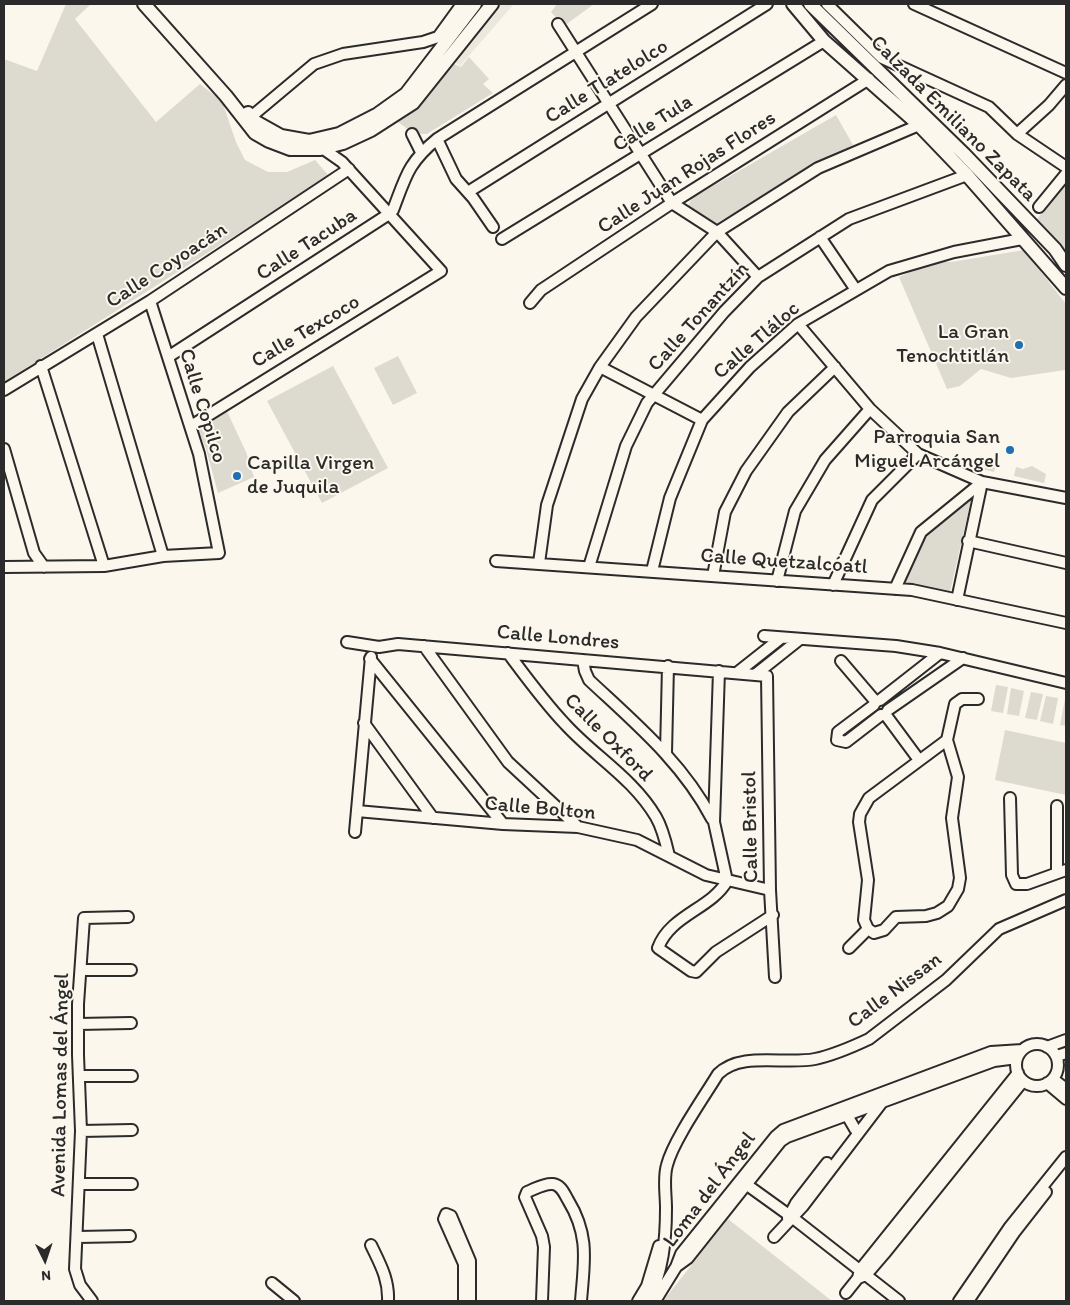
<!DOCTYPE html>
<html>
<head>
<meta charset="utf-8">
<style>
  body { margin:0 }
  #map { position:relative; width:1070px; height:1305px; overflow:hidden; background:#fbf7ec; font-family:Itim,sans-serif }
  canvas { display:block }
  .frame { position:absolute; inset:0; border:5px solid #2b2b2b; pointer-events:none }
  .north { position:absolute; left:20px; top:1235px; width:50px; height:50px; -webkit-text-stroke:4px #fbf7ec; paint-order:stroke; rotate:176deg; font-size:14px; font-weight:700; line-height:20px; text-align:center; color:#2b2b2b }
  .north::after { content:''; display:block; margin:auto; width:18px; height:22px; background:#2b2b2b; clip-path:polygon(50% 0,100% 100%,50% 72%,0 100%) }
</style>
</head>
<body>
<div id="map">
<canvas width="1070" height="1305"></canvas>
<div class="frame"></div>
<div class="north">N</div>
</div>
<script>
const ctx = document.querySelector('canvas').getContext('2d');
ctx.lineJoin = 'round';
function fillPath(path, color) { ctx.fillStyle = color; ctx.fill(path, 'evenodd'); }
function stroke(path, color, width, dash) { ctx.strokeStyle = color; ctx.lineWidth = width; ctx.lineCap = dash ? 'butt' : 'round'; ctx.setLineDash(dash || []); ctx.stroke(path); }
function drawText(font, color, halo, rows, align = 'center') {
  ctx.font = font + ' Itim,sans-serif'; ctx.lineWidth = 4; ctx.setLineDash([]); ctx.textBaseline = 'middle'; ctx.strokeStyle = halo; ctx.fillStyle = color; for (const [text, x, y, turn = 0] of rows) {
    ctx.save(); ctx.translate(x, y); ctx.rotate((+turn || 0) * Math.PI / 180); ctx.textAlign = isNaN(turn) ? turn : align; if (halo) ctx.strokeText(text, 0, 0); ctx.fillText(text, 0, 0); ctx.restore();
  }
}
fillPath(new Path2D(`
  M497,4H514L460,66L452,60Z`), '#ebe8de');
fillPath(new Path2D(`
  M66,4H91L75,19L156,122L200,84L222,101L236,142L245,160L268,172H287L315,160L329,176L4,382V59L37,71Z
  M557,4H594L564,26L551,12Z
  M469,57L489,79L483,84L493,93L427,134C414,135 408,129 398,122L449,68L454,64L461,67Z
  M836,115L853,145L715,224L686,210L692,198Z
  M1066,182V255L1037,219Z
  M1024,250L1066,304V371L1065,370L1011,378L981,369L960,386L947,389L899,277L935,261L951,262Z
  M398,356L417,393L393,405L374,368Z
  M333,366L388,468L322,503L267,401Z
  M225,407L246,452L254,477L218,493L206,449L196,425Z
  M979,456L997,461L994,472L970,466L972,461L977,462Z
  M1032,466L1046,474L1044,483L1014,476L1016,467L1023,469Z
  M972,496L950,592L903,582L926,535Z
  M996,685L1008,687L1003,713L991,711Z
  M1011,688L1024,691L1019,716L1007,714Z
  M1031,692L1043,694L1037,720L1025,718Z
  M1046,696L1058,698L1053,724L1040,721Z
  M1065,699H1066V726L1060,725Z
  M1005,730L1066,743V795L995,780Z
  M728,1219L832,1301H663Z`), '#dddad0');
const minor = new Path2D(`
  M827,4L882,58L989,107L1017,134L1066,167
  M914,4L1066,73
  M558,24L672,203L717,232L758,277
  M246,121L314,64L343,54L423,42L438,37L462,4
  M412,134L421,152
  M1017,134L1049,105L1066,85
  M437,139L456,179L473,198L493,227
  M468,192L767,4
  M1039,207L1066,174
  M820,237L856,290
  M502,239L824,41
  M530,303L541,290L672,203L869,79
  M798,324L870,409L918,454L982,482L1066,498
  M97,334L163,556
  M168,357L389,214L393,210C406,176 408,163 437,139L652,4
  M41,366L104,566
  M600,367L702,420
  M4,390L150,301L349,169
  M191,426L441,271L342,162L322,148
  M4,449L34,553L44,567
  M968,541L1066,563
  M496,561L912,590L1066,623
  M539,563L547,505L582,399L600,367L636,317L717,232L818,168L919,125
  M4,567L104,566L163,556L219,553L199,454L150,301
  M589,567L626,446L647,403L724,312L758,277L849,219L967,175
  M652,571L670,498L702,420L750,367L798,324L889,271L954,252L1022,239
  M713,576L725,512L746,471L788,412L835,367
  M777,581L795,511L825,460L870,409
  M833,585L872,500L918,454
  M895,589L921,532L981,483
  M957,600L982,482
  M764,636L896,646L940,653L1066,683
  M347,642L379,647L398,644L767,676L770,890L775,977
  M424,646L508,762L578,827
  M508,653C526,677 544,702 565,724C594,756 633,778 656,817C663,829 666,843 669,856
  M370,659L503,824
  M583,660L585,671L589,680C635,723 683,763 712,819
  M841,661L876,702
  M719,671L714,822L727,881C711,909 670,915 658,948L691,971L696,972L716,952L773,915
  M738,672L781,638
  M756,674L800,639
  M880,700L940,653
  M874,705L838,732L837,740L846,742L881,715
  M888,710L963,658
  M885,714L919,760
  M364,723L433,818
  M947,740L869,798L860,814L859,822L868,880L864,920L868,929L874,933L884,930L896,917L926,916L937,913L948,906L958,889L960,878L952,818L958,777L947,740L955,704L962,699H978
  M666,753L668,666
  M1010,798L1012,875L1016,884H1027L1066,870
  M1057,806V873
  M357,811L503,824L578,827L637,840L706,875L770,890
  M355,832L371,657
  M849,948L868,929
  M81,970H131
  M78,1024L131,1023
  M1016 1065a21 21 0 1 1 42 0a21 21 0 1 1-42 0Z
  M1047,1047L1066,1040
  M1057,1056L1066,1053
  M79,1076H132
  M1053,1079L1066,1089
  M1047,1083L1066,1099
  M844,1110L855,1129
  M81,1131L132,1130
  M743,1182L793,1218L899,1301
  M79,1184H132
  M788,1218L796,1203L827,1163
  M78,1237L130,1236
  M774,1237L803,1206L883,1101
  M371,1245C380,1264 389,1279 388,1301
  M677,1266L688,1258L781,1141L787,1137L994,1061L1017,1058
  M858,1278L866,1275L884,1254L1023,1081
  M272,1283L294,1301
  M846,1293L858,1278L860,1270L1018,1073
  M92,1301L80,1285L75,1269L81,1131L78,1055V1004L84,918L128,917
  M464,1301V1264L444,1219L446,1214L451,1216L470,1261V1301
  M542,1301L544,1247L542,1236L525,1197L527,1192C535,1189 544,1183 553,1184C561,1185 564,1193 568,1200C590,1236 584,1262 581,1301
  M638,1301L647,1286L659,1246
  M648,1301C663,1272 666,1240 666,1208C666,1194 663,1178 667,1165C673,1141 704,1097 718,1074C741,1051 784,1065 815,1059C834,1055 852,1047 869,1039L946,980L999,929L1066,900
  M655,1301L676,1267L681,1254L776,1136L783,1130L991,1052L1022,1050
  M959,1301L1009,1228L1066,1157
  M968,1301L1014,1233L1046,1192`);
const major = new Path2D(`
  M144,4L226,96L255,133L269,141L290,149H320L343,143L371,130L413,103L492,4
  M793,4L824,41L919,125L967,175L1066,288
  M810,4L964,154L1055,249L1066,265
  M248,113L256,122L281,136L309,141L339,134L378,114L406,94L475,4`);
stroke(minor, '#2b2b2b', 14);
stroke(major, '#2b2b2b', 16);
stroke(minor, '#fbf7ec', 10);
stroke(major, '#fbf7ec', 12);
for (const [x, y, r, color] of [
  [1019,345,5,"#1f6fb2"],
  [1010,450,5,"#1f6fb2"],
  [237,476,5,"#1f6fb2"]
]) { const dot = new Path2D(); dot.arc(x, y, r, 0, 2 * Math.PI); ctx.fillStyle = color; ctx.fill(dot); stroke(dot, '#fbf7ec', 2); }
drawText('21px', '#2b2b2b', '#fbf7ec', [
  ["Calle Tlatelolco",607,82,-32],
  ["Calzada Emiliano Zapata",953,119,45],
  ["Calle Tula",653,124,-32],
  ["Calle Juan Rojas Flores",687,173,-33],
  ["Calle Tacuba",307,245,-33],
  ["Calle Coyoacán",167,266,-33],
  ["Calle Tonantzín",699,317,-48],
  ["Calle Texcoco",306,332,-31],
  ["Calle Tláloc",757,341,-41],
  ["Calle Copilco",202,406,73],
  ["Calle Quetzalcóatl",784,562,4],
  ["Calle Londres",558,638,5],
  ["Calle Oxford",608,738,45],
  ["Calle Bolton",540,809,5],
  ["Calle Bristol",751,827,-91],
  ["Calle Nissan",895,991,-37],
  ["Avenida Lomas del Ángel",61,1085,-89],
  ["Loma del Ángel",710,1190,-53]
]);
drawText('21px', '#2b2b2b', '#fbf7ec', [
  ["La Gran",1009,333],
  ["Tenochtitlán",1009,357],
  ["Parroquia San",1000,438],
  ["Miguel Arcángel",1000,462],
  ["Capilla Virgen",247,464,"left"],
  ["de Juquila",247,488,"left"]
], 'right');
</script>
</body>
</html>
